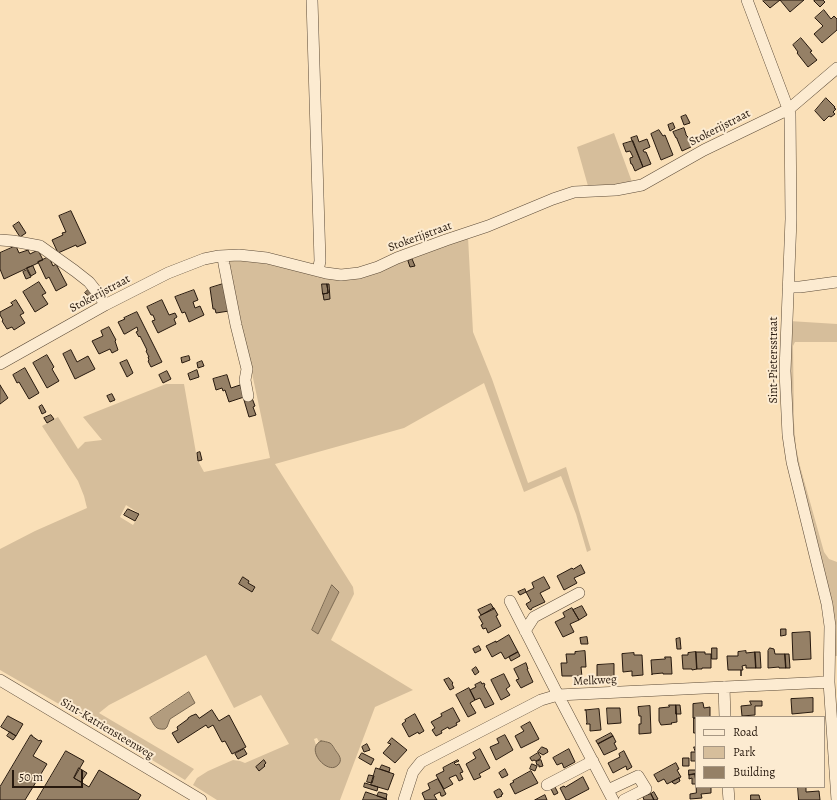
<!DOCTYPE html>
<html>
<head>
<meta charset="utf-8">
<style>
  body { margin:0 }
  #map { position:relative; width:837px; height:800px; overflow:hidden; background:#fae0b8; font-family:Alegreya,serif }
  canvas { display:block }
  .legend { position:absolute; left:695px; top:716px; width:130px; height:72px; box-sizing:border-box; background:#fcebd1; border:1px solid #a79783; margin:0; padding:5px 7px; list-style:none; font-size:12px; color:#27190e }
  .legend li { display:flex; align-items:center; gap:8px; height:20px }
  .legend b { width:20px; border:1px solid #a79783 }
  .scale { position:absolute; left:12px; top:770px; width:71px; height:18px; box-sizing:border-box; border:2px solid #27190e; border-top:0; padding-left:5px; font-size:12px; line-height:14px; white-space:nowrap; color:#27190e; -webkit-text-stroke:3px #fcebd1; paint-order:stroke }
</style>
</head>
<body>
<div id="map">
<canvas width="837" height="800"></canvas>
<ul class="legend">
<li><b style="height:5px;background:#fcebd1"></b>Road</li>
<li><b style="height:11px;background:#d6be9b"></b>Park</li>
<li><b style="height:11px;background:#958066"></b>Building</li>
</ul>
<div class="scale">50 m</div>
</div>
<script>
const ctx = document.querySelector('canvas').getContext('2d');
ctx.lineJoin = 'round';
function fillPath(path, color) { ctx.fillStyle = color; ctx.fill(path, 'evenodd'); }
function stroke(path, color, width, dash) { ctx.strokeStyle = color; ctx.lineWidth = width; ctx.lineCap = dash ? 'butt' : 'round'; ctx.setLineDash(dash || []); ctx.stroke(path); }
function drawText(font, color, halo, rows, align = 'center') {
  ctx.font = font + ' Alegreya,serif'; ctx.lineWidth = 4; ctx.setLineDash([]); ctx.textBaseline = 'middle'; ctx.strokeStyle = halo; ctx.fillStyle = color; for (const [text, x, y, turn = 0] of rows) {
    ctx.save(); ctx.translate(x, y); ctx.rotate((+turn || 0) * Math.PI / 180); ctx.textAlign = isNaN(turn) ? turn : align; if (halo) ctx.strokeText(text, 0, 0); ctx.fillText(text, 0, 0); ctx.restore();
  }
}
fillPath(new Path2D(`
  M614,133L632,182L605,187L588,186L577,147Z
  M468,237L473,332L492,379L528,483L566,467L591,550L587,552L576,514L561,476L524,492L484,383L404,428L275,464L353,587L354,594L331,640L413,690L375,707L340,800H217L193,785L197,778L208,771L233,760L240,761L245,763L289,744L261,695L234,708L206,655L109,705L99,713L194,769L185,780L78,715L0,670V549L35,531L87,508L84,496L78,481L42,426L58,417L78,449L85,442L102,440L83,417L166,384H184L196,453L198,461L204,472L270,458L228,260L257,259L329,278ZM126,505L140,514L133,525L120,517ZM332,585L339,592L318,634L312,630ZM317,738L319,742C327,740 335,744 337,753C338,756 336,762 336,766L332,767H328L315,749L316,745L314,739Z
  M789,321L837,324V342H795L793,346L794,423L796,447L800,466L824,552L829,559L837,562V656H834L792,449Z`), '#d6be9b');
const water = new Path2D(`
  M332,585L339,592L318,634L312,630Z
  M189,692L195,703L170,719L167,727L165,729C155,730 155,726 150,718Z
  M321,741C324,741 327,742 330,743C333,745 334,748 336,751C339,755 343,760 338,765C328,776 304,749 321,741Z`);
fillPath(water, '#b29c7e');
stroke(water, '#7a6851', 1);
const building = new Path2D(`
  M764,0H804L790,12L780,0L770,8L763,1Z
  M816,0H823L825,2L820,7L814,1Z
  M824,10L831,19L834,16L837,19V30L822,43L814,34L823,26L815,18Z
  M801,38L812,51L810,52L817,60L808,67L797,53L798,52L793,45Z
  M826,98L835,107L834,108L836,109L833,112L835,114L831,117L829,116L824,121L815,111Z
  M686,115L690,123L684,125L681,117Z
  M673,123L675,128L670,131L668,125Z
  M684,128L686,134V135L688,137L689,139V141L691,147L682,151L677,139V138H676L673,132Z
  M659,130L663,136L665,135L673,155L661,160L651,134Z
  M637,136L639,142L647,139L650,147L643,150L644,152H646L651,164L643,167L631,138Z
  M633,141L643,167L635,171L632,164H631L630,160V158L633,157L630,151L626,152L623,144Z
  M71,211L86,243L77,247L76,245L58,253L52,240L63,235L62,233L66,232L59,216Z
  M19,222L26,233L20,237L13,226Z
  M16,246L19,253L28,250L30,254L38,250L43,260L38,262V263L4,279L0,269V253Z
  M49,257L53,266L56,264L67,285L56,291L49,277L46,279L38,262Z
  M412,259L415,266L410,267L408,261Z
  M33,266L36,273L31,276L27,268Z
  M27,270L31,277L26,279L23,272Z
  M39,282L46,293L42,295L48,304L35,312L23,292Z
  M223,284L229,311L216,313L215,309H213L210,288Z
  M322,284H327L328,293L323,294Z
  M327,284H329L330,299L324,300L323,294L328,293Z
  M88,290L94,295L91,298L85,293Z
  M194,290L198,300L193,302L195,308L200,306L204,315L189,322L185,312L182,313L175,297Z
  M16,300L24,313L20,315L25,323L14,330L12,327L7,329L2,321L3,320L0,315V312L13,305L11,303Z
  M162,300L169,315L175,313L177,317L174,319L176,324L158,333L152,321L155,320L153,315H151L147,307Z
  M137,312L162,362L151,367L148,361L149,360L148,357H149L146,351L147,350L140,336L139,337L136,332L138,331L137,327L125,334H124L118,322L125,319L124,318Z
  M109,327L116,340L115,341L118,350L112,353L110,349L99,354L92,341L103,336L101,331Z
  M71,350L77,362L88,356L95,369L75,379L63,354Z
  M47,355L54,367L52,369L59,381L47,388L33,363Z
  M189,356L190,360L182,363L181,358Z
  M127,360L133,373L127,377L120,363Z
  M202,361L204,366L198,368L197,363Z
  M25,368L39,393L29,399L19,382L17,383L13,375Z
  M197,370L199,377L190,380L188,374Z
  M167,371L171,379L163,383L159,375Z
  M227,375L231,388L240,385L244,397L229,402L225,390L223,391L222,388L216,390L213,379Z
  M0,385L8,398L0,404Z
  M112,394L115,400L110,402L107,396Z
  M252,398L255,406L253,407L256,415L249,417L244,400Z
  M42,405L46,412L42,414L39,407Z
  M51,415L54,419L47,423L44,418Z
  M200,452L202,460L198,461L197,453Z
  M128,509L139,514L135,521L124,515Z
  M581,565L585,573L574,578L577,583L564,590L557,576L572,568L573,569Z
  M243,577L249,581L248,583L255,587L252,592L239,584Z
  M544,577L550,588L540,593L545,602L532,608L531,610L529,609L526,604L531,601L526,592L534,588L532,583Z
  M525,589L526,592L520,595L518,592Z
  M491,604L494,609L481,615L478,610Z
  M582,606L587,615L579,620L573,610Z
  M494,608L498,615L496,616L501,626L488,633L486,628L483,629L481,625L483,624L479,617Z
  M572,608L579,620L570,624L574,632L563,637L555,622L565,617L563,613Z
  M781,629H786V635L781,636Z
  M810,632L811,659L793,660L792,633Z
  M509,635L518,652L505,659L501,652L492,657L486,646L496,641V642Z
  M587,637L588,644H581L580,638Z
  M680,638L681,649H677L676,639Z
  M479,646L481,650L475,653L473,649Z
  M712,648H717V659H712Z
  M770,648L774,649L775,654H785L786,668H779V667L768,668V651Z
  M585,651L586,667H581L582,677L581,676H562L561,663H567L566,654H575V652Z
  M746,651V653L755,652L756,668H746V665L742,666L743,670H741V676V670H728L727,656H738V652Z
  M518,652L520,656L511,661L509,657Z
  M696,652L697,669L692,670V669H683L682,655H688V653Z
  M696,652H705V654H711V668H702V669H697Z
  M755,652H760L761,668H756Z
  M634,653V655H642L643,675L632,676V671L623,672L622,654Z
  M785,654H789L790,668H786Z
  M665,657H671L672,674H663V673L652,674V675L651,660L665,659Z
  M526,663L528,669H527L533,682L521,688L516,680L519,679L514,669Z
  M614,664V677L597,678V665Z
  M476,667L479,672L475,675L472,670Z
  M504,674L510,686L506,689L510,695L501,700L491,680Z
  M449,678L453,683L452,684L454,688L450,690L444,680Z
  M481,682L482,684L484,683L485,685L484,686L494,704L485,708L480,698L475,700L470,690L476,687L475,685Z
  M469,688L475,700L470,703L476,713L468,717L456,695Z
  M813,698V712L792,714L791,699Z
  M750,701H762V706H755V715L742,716L741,706L751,705Z
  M703,703L704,708L710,707V717H696V718H693V704Z
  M669,705H676L677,722L671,723L672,724L661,725L659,721V708L669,707Z
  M676,705H680L681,714H676Z
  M650,706L651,733L639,734V724H641V716H639L638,707Z
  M453,708L460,721L456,723L457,725L449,729L448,727L441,731L442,733L436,736L432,730L435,728L431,722L442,716L441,714Z
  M607,708H620L621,723L608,724Z
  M599,709L601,730L590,731V724H586L587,723L586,710H585Z
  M212,710L219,721L229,715L246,747L232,754L225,741L222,742L213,725L208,728L206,725L178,743L172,733L178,730L177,727L188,719V718L191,716L196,714L199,718Z
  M415,714L424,731L419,734L418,732L409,737L402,724L406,721L405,720Z
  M8,716L23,724L16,736L1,727Z
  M694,718H696V733H694Z
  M530,722L539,739L521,748L515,736L524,731L521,727Z
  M10,732L16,736L13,740L7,736Z
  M611,733L613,736L598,744L596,741Z
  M31,735H32V736L39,741L40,740L42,741L33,756L47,764L25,800H0V787Z
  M505,735L513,750L496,760L490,747L499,743L497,739Z
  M613,736L616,742L614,743L617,749L604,755L598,744Z
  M392,738L407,750L395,763L383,753L391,744L388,743Z
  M367,744L370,750L364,752L362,747Z
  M542,747L547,749L548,752L543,755L538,752Z
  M694,747H696V761H691V752H695Z
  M244,749L247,754L238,759L235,754Z
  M480,749L490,768L479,774L481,777L474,780L466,764L476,758L473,753Z
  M569,749L575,762L564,768L562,763L557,765L553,758Z
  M66,751L84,761L74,778L89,787L99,770L141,795L138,800H37Z
  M624,751L632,767L627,770L626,766L613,773L608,763L620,757L619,754Z
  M362,753L374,759L371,765L359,758Z
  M538,753L541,757L540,758V759L536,761L534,760L532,761L530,758Z
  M683,758H689V766H683Z
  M264,760L266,763L264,765L265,766L259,771L256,767Z
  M458,760L459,761L454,763L456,765L459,764L463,772L460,773L463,779L459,781L456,775L449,778L453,784L444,789L436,775L444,771L443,768Z
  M541,760L543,766L539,767V765H537L536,762Z
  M676,763L679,769L677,770L681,777L667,784L664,779L658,782L654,775Z
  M532,764L537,766L535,771L530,769Z
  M382,765L390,768L389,772L380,769Z
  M79,768L87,773L81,782L74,778Z
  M376,768L394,774L388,790L371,785Z
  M505,769L508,775L502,778L499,773Z
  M689,770H696V784L695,774L689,775Z
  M531,771L538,783L515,794L510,784L514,782L513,781Z
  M695,774L696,784H692V778L689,779V775Z
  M369,775L374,776L372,783L367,782Z
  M583,777L589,789L568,800H566L560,788L564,786L565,787Z
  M679,778L680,781L675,784L673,783L672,782Z
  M438,779L446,794L443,796H441L440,792L434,795L437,800H425L422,793L430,789L428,784Z
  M365,783L378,787L377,791L364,787Z
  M696,784V787H711V793L701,794L702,798L690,799V794L696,793Z
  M555,787L558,793L554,795L551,789Z
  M798,787H806V792L819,791L820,800H799Z
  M499,789H500L503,794L501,795L502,796L497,798L494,792Z
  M366,792L387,799L386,800H363Z
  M379,792L387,794L386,799L377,796Z
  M654,792L658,799L656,800H654L651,794Z
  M651,794L654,800H644L643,797Z
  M545,795L547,800H535Z
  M751,795H759L760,799L761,800H751Z`);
fillPath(building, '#958066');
stroke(building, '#27190e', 1);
const minor = new Path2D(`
  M312,0L320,261L318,271
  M747,0L790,114L791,219L785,371L788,435L792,462L827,604L830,626L829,682L837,800
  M0,240L13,241L40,246L75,271L89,282L100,296L105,305
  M223,256L224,264L236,325L247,369L245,380L248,396
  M788,287H800L837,282
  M0,364L105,305L168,273L204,259L219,256L239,255L267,258L326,273L341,275L359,273L378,267L397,258L446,240L488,226L553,199L574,192L616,190L642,185L704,150L789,109L837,68
  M510,601L558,695L613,800
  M525,631L534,617L579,593
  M0,680L201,800
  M724,687L725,717
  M547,785L593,761
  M728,787L729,800
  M608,790L638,776L646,789L624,800
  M404,800L413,772L421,762L541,700L558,695L829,682`);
stroke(minor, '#5c4b38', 12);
stroke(minor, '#fcebd1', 11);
drawText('12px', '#27190e', '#fcebd1', [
  ["Stokerijstraat",720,128,-27],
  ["Stokerijstraat",420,237,-20],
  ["Stokerijstraat",100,294,-28],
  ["Sint-Pietersstraat",774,360,-90],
  ["Melkweg",595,681,-3],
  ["Sint-Katriensteenweg",107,729,31]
]);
</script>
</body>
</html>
